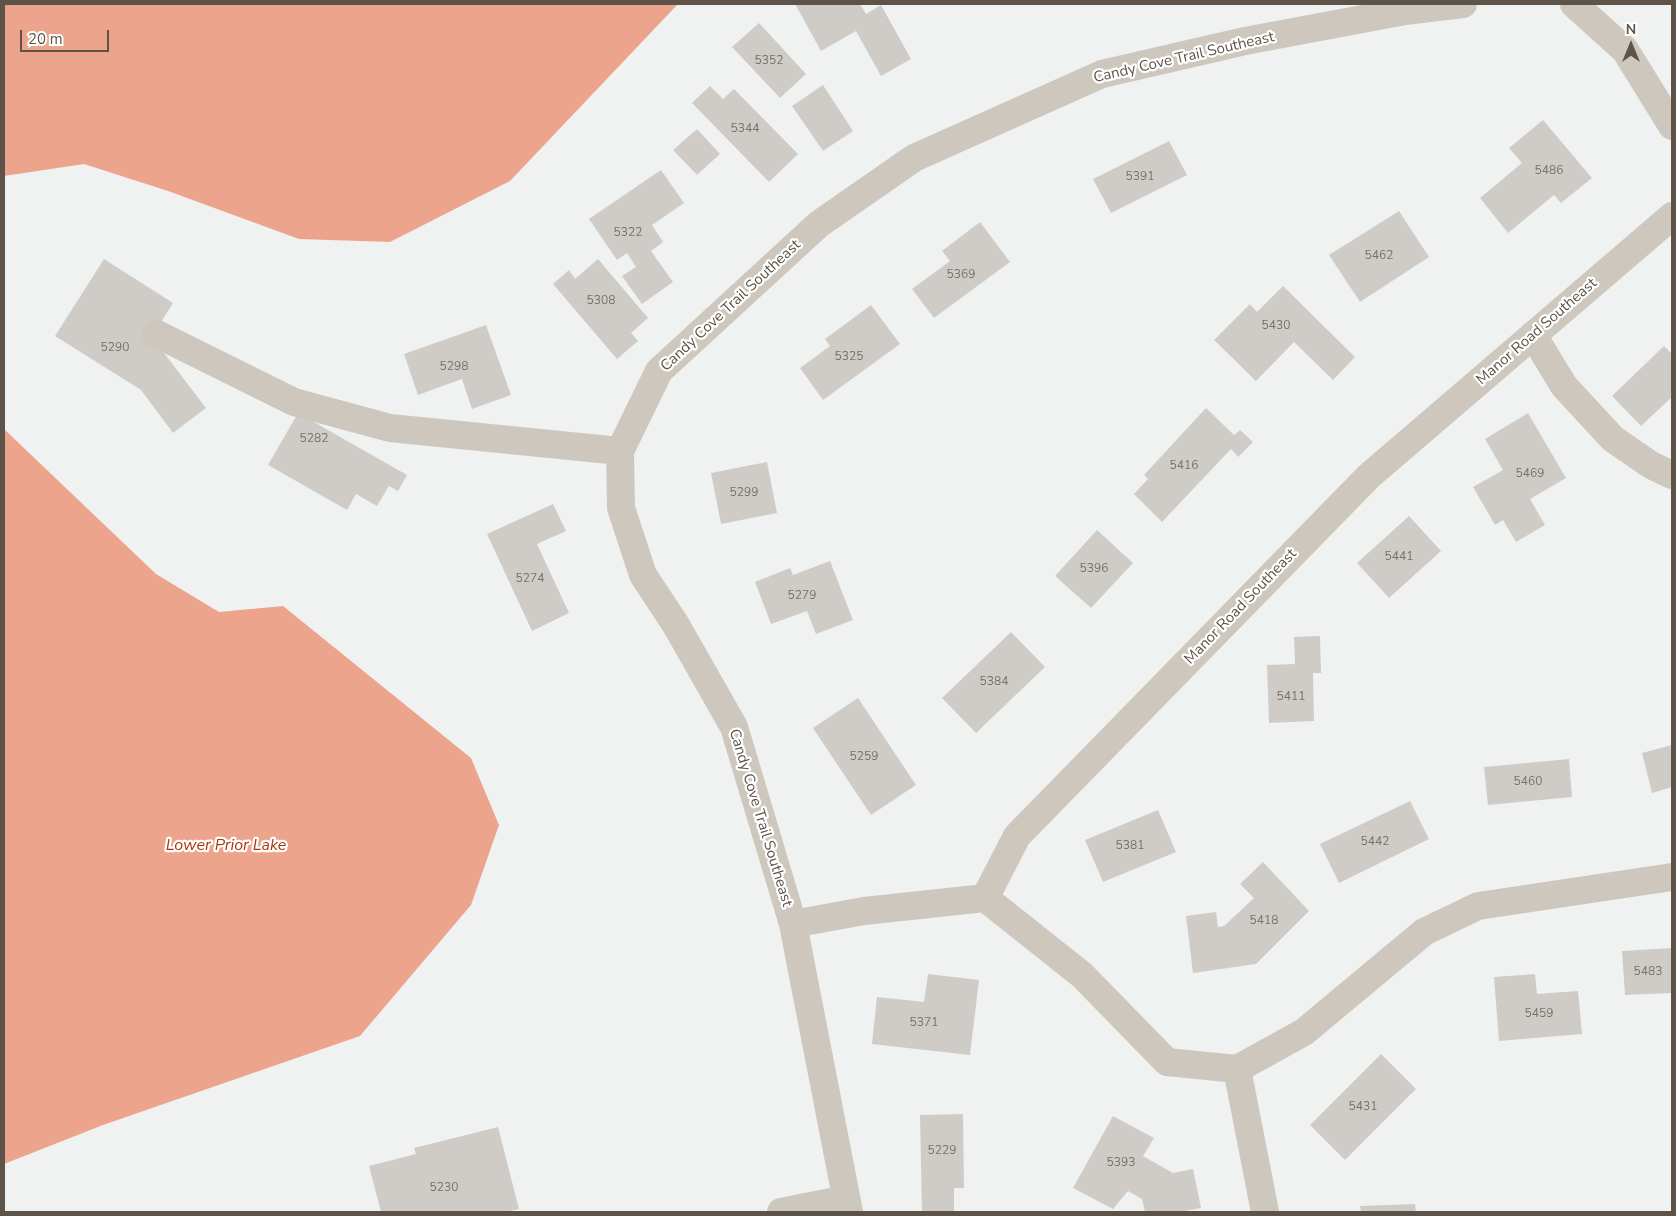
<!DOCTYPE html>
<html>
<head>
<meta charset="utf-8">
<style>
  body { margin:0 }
  #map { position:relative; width:1676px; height:1216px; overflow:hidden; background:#f0f2f2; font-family:"Nunito Sans",sans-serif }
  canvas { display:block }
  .frame { position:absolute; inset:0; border:5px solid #5d5348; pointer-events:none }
  .north { position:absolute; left:1606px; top:20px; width:50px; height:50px; -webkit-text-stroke:4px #fff; paint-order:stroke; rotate:0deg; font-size:14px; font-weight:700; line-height:20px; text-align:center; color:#5d5348 }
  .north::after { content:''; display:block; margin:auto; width:18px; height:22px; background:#5d5348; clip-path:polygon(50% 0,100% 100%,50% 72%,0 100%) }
  .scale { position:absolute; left:20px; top:30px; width:89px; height:22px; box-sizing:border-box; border:2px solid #5d5348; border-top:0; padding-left:6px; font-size:15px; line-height:18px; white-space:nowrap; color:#5d5348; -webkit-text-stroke:4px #fff; paint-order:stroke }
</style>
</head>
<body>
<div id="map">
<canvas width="1676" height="1216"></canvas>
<div class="frame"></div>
<div class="north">N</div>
<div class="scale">20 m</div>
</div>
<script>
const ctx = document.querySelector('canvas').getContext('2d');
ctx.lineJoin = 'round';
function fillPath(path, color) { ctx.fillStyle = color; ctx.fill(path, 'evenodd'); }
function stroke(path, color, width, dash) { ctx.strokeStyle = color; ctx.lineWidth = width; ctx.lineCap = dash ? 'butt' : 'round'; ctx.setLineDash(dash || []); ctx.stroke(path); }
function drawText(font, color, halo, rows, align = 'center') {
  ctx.font = font + ' "Nunito Sans",sans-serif'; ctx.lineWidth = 4.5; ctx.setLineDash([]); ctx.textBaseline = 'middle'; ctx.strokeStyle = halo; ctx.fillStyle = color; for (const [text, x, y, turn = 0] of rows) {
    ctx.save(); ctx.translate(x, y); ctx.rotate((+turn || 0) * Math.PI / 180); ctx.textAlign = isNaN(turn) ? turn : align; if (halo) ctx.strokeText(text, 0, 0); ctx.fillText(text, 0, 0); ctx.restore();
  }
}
fillPath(new Path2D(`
  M4,4H678L510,181L390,242L299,239L168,191L84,164L4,176Z
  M4,429L156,574L219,612L283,606L471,758L499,825L471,905L360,1036L103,1125L4,1164Z`), '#eca58c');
fillPath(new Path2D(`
  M795,4H860L866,14L881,5L911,59L881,76L856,31L821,51Z
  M759,23L806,74L780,98L732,47Z
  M823,85L853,131L823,151L792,106Z
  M710,86L723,99L734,89L798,154L769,182L692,103Z
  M1543,120L1592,178L1561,203L1554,195L1508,233L1480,198L1522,163L1509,148Z
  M697,129L720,154L697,175L673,150Z
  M1169,141L1187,175L1111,213L1093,179Z
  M661,170L684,203L652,225L663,242L651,251L673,282L642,304L622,276L636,267L627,253L617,260L589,219Z
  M1399,211L1429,257L1360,302L1329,255Z
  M980,222L1010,262L934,318L912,289L950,261L942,251Z
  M104,259L173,303L148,343L164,353L206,408L173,433L141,390L55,336Z
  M598,259L648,318L631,333L638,341L617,359L553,284L569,270L575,279Z
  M1283,286L1355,357L1333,380L1294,342L1256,381L1214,340L1250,304L1257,312Z
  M871,305L900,344L823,400L800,368L830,346L825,339Z
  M486,325L511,395L472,409L462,379L418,395L404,354Z
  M1664,346L1672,354V397L1641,426L1612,396Z
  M1206,408L1234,435L1240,430L1253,442L1238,457L1231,449L1162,522L1134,494L1148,479L1144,475Z
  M298,413L407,475L398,491L389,486L377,506L356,494L347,510L268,465Z
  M1528,413L1566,478L1530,499L1545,525L1516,542L1503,520L1495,525L1473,487L1503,470L1485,439Z
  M767,462L777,513L721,524L711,473Z
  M553,504L566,531L537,544L569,613L532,631L487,534Z
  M1409,516L1441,551L1389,598L1357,563Z
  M1097,530L1133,563L1091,608L1055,576Z
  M830,561L853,620L816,634L807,611L771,624L755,582L790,568L793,575Z
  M1011,632L1045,667L976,733L942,698Z
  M1320,636L1321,673H1313L1314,721L1269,723L1267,665L1295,664L1294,637Z
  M858,698L916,785L871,815L813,728Z
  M1672,745V787L1652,793L1642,753Z
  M1569,759L1572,797L1488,805L1484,767Z
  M1410,801L1429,839L1339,883L1320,844Z
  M1158,810L1176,852L1103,882L1085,840Z
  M1263,862L1309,911L1256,964L1193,973L1186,916L1216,912L1218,927L1224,926L1254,898L1240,884Z
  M1672,948V993L1625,995L1622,951Z
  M928,974L979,980L970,1055L872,1044L877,997L924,1002Z
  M1535,974L1537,994L1578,991L1582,1034L1499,1041L1494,977Z
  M1381,1054L1416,1089L1345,1160L1310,1125Z
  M963,1114L964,1188H954V1212H922L920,1115Z
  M1113,1116L1154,1138L1143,1156L1173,1173L1193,1169L1201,1208L1179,1212H1145L1142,1199L1128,1191L1113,1209L1073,1188Z
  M498,1127L519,1209L505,1212H381L369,1166L416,1154L414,1148Z
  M1415,1204L1416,1212H1361L1360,1206Z`), '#cfccc7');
stroke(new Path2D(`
  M1574,4L1625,50L1672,126
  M155,333L294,402L390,428L620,451
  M1533,335L1564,386L1613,439L1651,465L1672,475
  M985,898L1082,975L1167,1062L1237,1069L1304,1032L1424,932L1478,906L1672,877
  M793,924L864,911L985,898L1017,836L1369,476L1672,216
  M1237,1069L1265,1212
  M781,1212L846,1199
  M849,1212L793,924L734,727L676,625L643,575L621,508L620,451L659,371L819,224L914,158L1102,74L1245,41L1405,11L1463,4`), '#cec7be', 28);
drawText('12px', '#7a7168', null, [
  ["5352",769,61],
  ["5344",745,129],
  ["5486",1549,171],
  ["5391",1140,177],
  ["5322",628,233],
  ["5462",1379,256],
  ["5369",961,275],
  ["5308",601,301],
  ["5430",1276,326],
  ["5290",115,348],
  ["5325",849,357],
  ["5298",454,367],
  ["5282",314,439],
  ["5416",1184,466],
  ["5469",1530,474],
  ["5299",744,493],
  ["5441",1399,557],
  ["5396",1094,569],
  ["5274",530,579],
  ["5279",802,596],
  ["5384",994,682],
  ["5411",1291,697],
  ["5259",864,757],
  ["5460",1528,782],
  ["5442",1375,842],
  ["5381",1130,846],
  ["5418",1264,921],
  ["5483",1648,972],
  ["5459",1539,1014],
  ["5371",924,1023],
  ["5431",1363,1107],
  ["5229",942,1151],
  ["5393",1121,1163],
  ["5230",444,1188]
]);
drawText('15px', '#5d5348', '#fff', [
  ["Candy Cove Trail Southeast",1184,58,-13],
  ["Candy Cove Trail Southeast",731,306,-43],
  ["Manor Road Southeast",1537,332,-41],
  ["Manor Road Southeast",1241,607,-46],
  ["Candy Cove Trail Southeast",760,818,73]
]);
drawText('italic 16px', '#aa370d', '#fff', [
  ["Lower Prior Lake",226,846]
]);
</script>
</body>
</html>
